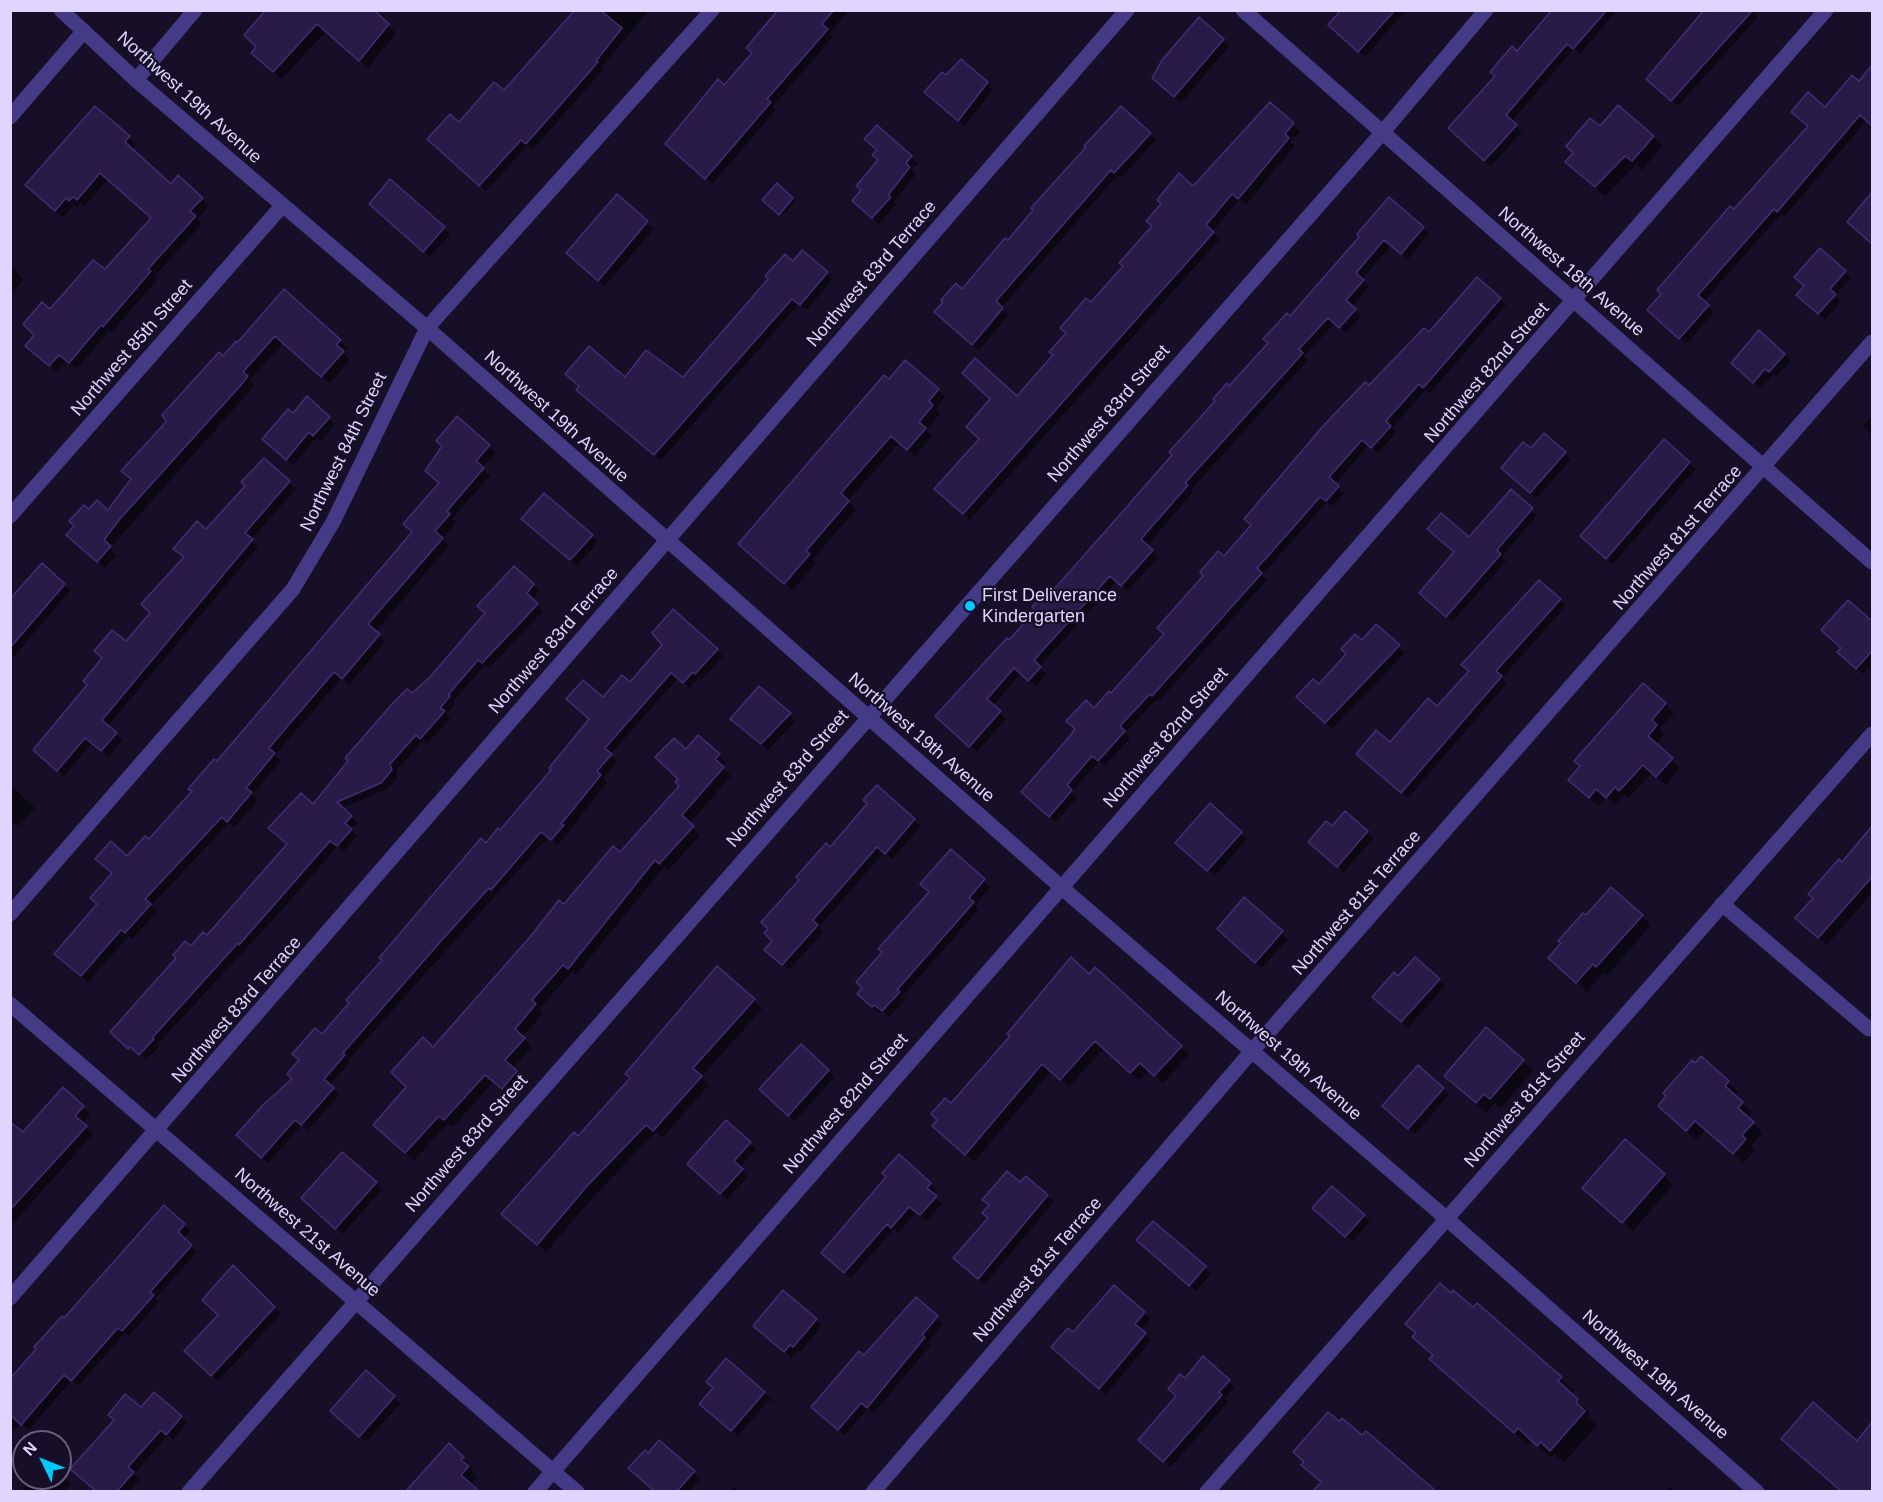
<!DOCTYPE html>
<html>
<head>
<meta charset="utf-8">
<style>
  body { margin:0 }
  #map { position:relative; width:1883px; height:1502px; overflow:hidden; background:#160f27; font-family:Arial,sans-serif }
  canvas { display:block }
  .frame { position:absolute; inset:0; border:12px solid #dfd5ff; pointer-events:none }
  .north { position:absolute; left:12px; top:1430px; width:60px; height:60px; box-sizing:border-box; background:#160f27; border:2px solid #665e7d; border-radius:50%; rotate:313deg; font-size:16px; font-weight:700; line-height:24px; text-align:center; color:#dfd5ff }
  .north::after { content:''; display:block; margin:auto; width:21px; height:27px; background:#01c8ff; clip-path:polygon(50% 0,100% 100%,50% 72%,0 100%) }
</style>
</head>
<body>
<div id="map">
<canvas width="1883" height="1502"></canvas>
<div class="frame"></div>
<div class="north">N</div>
</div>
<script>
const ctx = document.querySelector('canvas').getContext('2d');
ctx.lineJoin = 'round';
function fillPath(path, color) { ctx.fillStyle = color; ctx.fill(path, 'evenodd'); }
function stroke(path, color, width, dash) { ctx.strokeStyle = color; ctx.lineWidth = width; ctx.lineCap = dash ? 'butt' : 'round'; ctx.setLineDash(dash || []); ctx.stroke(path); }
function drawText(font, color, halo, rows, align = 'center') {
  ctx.font = font + ' Arial,sans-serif'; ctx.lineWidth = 4.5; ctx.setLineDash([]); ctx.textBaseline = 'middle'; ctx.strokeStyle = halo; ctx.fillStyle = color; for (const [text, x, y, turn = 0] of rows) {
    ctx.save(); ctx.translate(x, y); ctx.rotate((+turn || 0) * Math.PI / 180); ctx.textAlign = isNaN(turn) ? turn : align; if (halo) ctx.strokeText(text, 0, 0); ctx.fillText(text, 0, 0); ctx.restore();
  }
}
fillPath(new Path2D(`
  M302,10H376L374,13L396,33L368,68L326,31L282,79L261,61Z
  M575,10H649L601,68L603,70L533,149L528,145L486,191L436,145L504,92Z
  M780,10H849L830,33L833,37L773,106L776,110L712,184L673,151L754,54Z
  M1343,10H1406L1365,57L1336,31Z
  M1554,10H1617L1580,54L1574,49L1511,122L1522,132L1491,166L1456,134L1497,77Z
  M1752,10L1758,17L1678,106L1654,85Z
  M1199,20L1229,46L1181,103L1160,84Z
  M961,61L993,90L965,126L933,98Z
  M1865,76L1872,83V125L1867,120L1784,217L1781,214L1703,302L1714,312L1686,344L1655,316L1734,211L1825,109Z
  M1270,104L1300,131L1290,142L1295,146L1246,205L1240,199L1212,232L1219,240L970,520L943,496L1092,304Z
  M96,108L136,144L131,150L171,186L202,199L209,206L197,219L202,224L154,277L157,280L111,333L109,331L77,369L67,361L57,372L34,352L36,335L50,311L105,271L152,218L108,179L85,206L81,202L77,207L74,204L63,217L34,192Z
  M877,127L918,163L911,170L916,174L894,202L896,204L879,224L860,207L862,191L880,161Z
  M1600,128L1653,137L1663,146L1642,170L1636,165L1605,196L1577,172Z
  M1150,134L1156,140L1121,178L1118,175L1001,308L1009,315L979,350L942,318L962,291L1008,242Z
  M777,185L795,202L782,216L764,200Z
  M617,196L654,229L605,286L575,259Z
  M1870,196L1872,198V242L1855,228Z
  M1390,199L1429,234L1408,259L1392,245L1362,279L1369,287L1352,307L1361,316L1346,333L1335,323L1304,356L1308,360L1191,490L1193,492L1147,546L1158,557L1128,591L1117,581L1039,667L1046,674L1036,686L1021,673L993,706L1006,719L977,752L943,723L1010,642L1361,237Z
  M377,210L444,228L450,234L430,257Z
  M794,263L827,273L833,279L807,310L799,304L661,460L584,396L625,379H683Z
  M10,266L24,279L11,293H10Z
  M1845,272L1851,278L1835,296L1841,301L1825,320L1804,301Z
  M284,292L348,348L343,353L350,360L330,383L283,343L250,380L254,384L249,392L110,548L117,555L105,568L76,543L89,511L109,512L223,358Z
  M1500,299L1506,305L1430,393L1426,390L1392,428L1396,433L1378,453L1369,445L1335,484L1344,493L1333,506L1327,502L1262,575L1267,580L1159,701L1157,699L1125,733L1130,738L1105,766L1099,761L1072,792L1077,798L1056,822L1029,798L1094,710L1111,695L1166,635L1224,558L1369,387L1429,334Z
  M1784,355L1791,361L1776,377L1773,374L1760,388L1739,369Z
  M889,381L938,390L945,397L935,409L940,414L926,430L932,436L915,456L899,443L848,501L856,510L813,559L816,563L793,590L747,551Z
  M293,415L329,418L335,424L321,441L316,438L293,465L270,446Z
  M1872,416V435L1863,426Z
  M489,446L496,453L482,468L490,476L452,519L456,522L442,539L449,546L375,632L385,642L349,685L342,678L275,755L281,761L252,795L258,800L235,827L229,823L151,906L157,912L132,939L129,936L88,982L63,961L127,858L149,841Z
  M1531,450L1565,453L1571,459L1537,498L1509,474Z
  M264,460L296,489L251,540L258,547L107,727L122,740L108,757L92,743L64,776L41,757L152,613L185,558L247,486Z
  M1689,463L1696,469L1613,564L1588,543Z
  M1511,491L1537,515L1502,557L1506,561L1453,621L1427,599L1469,539Z
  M530,525L592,536L598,542L577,566Z
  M42,565L70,591L10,661V601Z
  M515,568L539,591L532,600L543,611L489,668L485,665L453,702L455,704L446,714L450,719L427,744L423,740L396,771L398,777L387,789L342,808L358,823L351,830L357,836L344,851L338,846L282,910L157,1045L159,1047L146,1060L119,1038L191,948L207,937L288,844L313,806L487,614Z
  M1560,600L1566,606L1502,678L1507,683L1408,798L1364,760L1390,744L1437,708Z
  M1848,602L1872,623V664L1863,674L1845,658L1843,649Z
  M1376,626L1405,653L1332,729L1305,704Z
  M717,650L723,656L702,679L700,677L690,688L678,678L610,755L617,762L603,778L607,782L558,845L548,837L348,1060L350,1062L329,1086L339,1095L308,1130L302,1125L268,1163L244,1142L294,1080L322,1036L553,770L603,699L630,684Z
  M1644,685L1674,713L1659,729L1664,734L1655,745L1680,768L1666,785L1652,773L1628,798L1625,795L1615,805L1606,797L1598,806L1578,788Z
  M759,688L796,721L768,750L738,725Z
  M686,751L719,755L727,763L722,767L731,776L689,824L700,835L668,871L664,867L576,975L572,972L539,1009L543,1013L522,1037L532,1047L512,1069L524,1080L511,1096L494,1081L453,1127L448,1123L414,1160L383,1132L408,1087L434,1049L564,906L620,854L681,786Z
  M10,785L35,808L19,826L15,823L10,828Z
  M877,787L921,826L892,859L884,852L819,927L823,932L789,970L773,956L774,941L830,849L869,804Z
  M1346,813L1374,838L1344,872L1316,848Z
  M1872,828V893L1827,945L1805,925L1842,864Z
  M1241,833L1247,839L1215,876L1183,849Z
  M951,852L990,887L975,905L979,909L902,997L905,1000L889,1017L882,1010L879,1013L865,1000L931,892Z
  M1244,899L1288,939L1262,968L1225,935Z
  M1642,916L1651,925L1607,976L1603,973L1587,992L1560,968L1586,918Z
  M1095,969L1189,1055L1163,1083L1149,1070L1139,1080L1104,1048L1069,1087L1051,1071L974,1162L942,1134Z
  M1398,978L1439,980L1445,986L1408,1028L1381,1003Z
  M754,1000L762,1009L701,1077L709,1085L662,1138L656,1132L597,1193L546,1252L511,1223L578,1138Z
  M801,1046L835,1077L795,1121L761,1089Z
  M1701,1058L1738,1092L1734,1096L1752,1112L1747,1118L1763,1133L1751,1146L1755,1150L1743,1163L1706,1130L1696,1140L1670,1116Z
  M1523,1061L1533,1071L1501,1108L1495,1103L1486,1112L1456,1086Z
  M63,1089L90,1114L82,1124L93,1134L10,1227V1129L23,1134Z
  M1443,1089L1449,1095L1415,1134L1390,1112Z
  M750,1143L756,1149L739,1168L748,1177L727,1199L695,1170Z
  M1664,1175L1673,1185L1633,1231L1594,1197Z
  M1026,1178L1054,1202L985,1284L961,1264Z
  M376,1183L382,1189L343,1234L309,1204Z
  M930,1184L936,1190L933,1195L942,1203L927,1221L916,1212L898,1233L894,1229L851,1278L830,1259Z
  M1321,1214L1364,1216L1370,1222L1352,1242Z
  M1153,1223L1211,1274L1196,1291L1145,1246Z
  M184,1225L190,1231L183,1239L197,1252L155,1299L159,1302L129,1336L125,1333L78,1386L72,1380L29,1430L21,1423L10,1435V1381L64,1320Z
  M233,1268L269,1300L281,1314L218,1381L193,1357L220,1315Z
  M916,1299L943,1324L928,1342L931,1345L874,1413L868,1408L845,1435L819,1413Z
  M1477,1305L1561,1378L1574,1391L1571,1395L1590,1413L1588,1416L1597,1425L1564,1463L1555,1454L1551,1458L1532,1440L1528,1445L1444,1372Z
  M1144,1313L1150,1319L1141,1330L1151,1340L1106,1395L1059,1354L1073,1334Z
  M816,1320L822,1326L800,1352L798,1350L791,1357L761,1332Z
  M726,1360L773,1401H768L738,1436L707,1410Z
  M366,1372L401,1403L366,1442L338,1417Z
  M1185,1380L1229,1381L1235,1387L1224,1399L1228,1402L1171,1467L1146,1446Z
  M141,1410L181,1417L187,1423L173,1440L168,1435L134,1474L139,1480L129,1492H100L79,1475Z
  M1366,1433L1434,1492H1324L1319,1487Z
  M1863,1435L1872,1443V1492H1842L1789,1446L1857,1443Z
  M659,1442L700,1479L689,1492H656L637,1474Z
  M449,1445L473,1468L470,1470L477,1477L470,1485L476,1492H408Z
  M60,1473L71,1483L64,1492H26L22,1488L31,1478H60Z
  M1670,1486L1676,1492H1665Z
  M734,1487L739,1491L741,1488L745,1492H729Z`), '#0007');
const building = new Path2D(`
  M266,10H374L389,24L359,61L317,24L273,72L251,53L256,47L244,35Z
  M575,10H600L622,28L596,61L598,62L526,144L521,140L479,186L427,139L450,114L459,122L494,82L504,90Z
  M778,10H834L822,24L828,29L767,99L771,102L705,179L665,144L718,79L724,85L752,53L746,48Z
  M1341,10H1395L1358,52L1328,25Z
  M1552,10H1607L1573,49L1567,44L1506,115L1517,125L1484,161L1448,128L1495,76L1490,72L1512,46L1517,51Z
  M1704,10H1753L1671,101L1646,79Z
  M1199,17L1224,39L1174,97L1152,78L1162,60Z
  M961,59L988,82L958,121L924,92L942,72L946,75Z
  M1872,65V126L1860,115L1777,212L1774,209L1698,295L1709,305L1679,339L1647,310L1661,294L1657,290L1730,206L1734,209L1808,126L1791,112L1808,92L1825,107L1852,75L1859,81Z
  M1270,102L1294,123L1285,134L1289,138L1238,199L1232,194L1206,225L1214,232L963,514L934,489L979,439L966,427L990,399L962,373L975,358L1017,396L1053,355L1049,352L1066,333L1060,328L1086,298L1091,302L1123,266L1119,263L1152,226L1146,221L1161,204L1157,200L1179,173L1193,186Z
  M1618,105L1654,136L1632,161L1625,156L1595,187L1565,162L1573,153L1566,146L1590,118L1600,126Z
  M95,106L130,136L125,142L171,184L178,175L203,198L190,211L196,216L148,269L151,271L103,327L101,325L69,363L59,355L49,366L25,346L34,335L23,324L42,302L50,309L93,260L105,269L151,218L100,173L77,200L73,197L69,201L66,198L55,211L25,185Z
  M1121,106L1151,133L1114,173L1111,170L996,301L1003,308L972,345L934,312L943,302L941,300L956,283L962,289L1005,238L1008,240L1033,210L1031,208L1086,147L1084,146Z
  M877,125L912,156L906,163L910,167L888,195L891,197L872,218L852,201L861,190L856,186L878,160L872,155L877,150L864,139Z
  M390,179L445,227L423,252L369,204Z
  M777,183L793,198L779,215L762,200Z
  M1872,192V244L1847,222Z
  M617,194L648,221L598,281L566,253Z
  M1389,197L1424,227L1401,254L1384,240L1356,273L1364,280L1346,300L1356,309L1339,328L1328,318L1299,349L1303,353L1185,483L1188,485L1141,539L1153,550L1121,586L1110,576L1034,660L1041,667L1028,681L1014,668L987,699L1001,711L969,747L935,716L1007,638L1009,640L1035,611L1032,607L1045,592L1049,595L1117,518L1172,455L1169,452L1215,401L1213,399L1227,383L1229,386L1268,343L1263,339L1287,313L1290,316L1359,237L1357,234Z
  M1820,248L1846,271L1830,289L1836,294L1818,314L1796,295L1804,286L1794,277Z
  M802,250L828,272L800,305L792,299L654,455L576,390L579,386L565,374L589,346L625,377L646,350L683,377L768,279L765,276L785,254L793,261Z
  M1477,277L1501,298L1423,388L1419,384L1386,421L1391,426L1371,448L1362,440L1329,477L1339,486L1326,501L1320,497L1268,556L1257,568L1262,573L1152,696L1150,694L1120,726L1125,731L1098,761L1092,756L1067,785L1072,790L1049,817L1021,792L1070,736L1075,729L1066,721L1086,700L1094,708L1109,691L1111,693L1164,634L1157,628L1203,576L1200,572L1218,551L1224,556L1251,525L1244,519L1324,425L1365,382L1369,385L1424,328L1429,332Z
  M284,289L341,340L336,345L344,351L321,377L275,336L243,372L248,376L241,385L119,520L104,540L111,546L97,562L66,535L74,526L69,521L84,505L89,509L97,500L108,510L131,479L121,471L166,422L162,415L219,352L223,356L236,341L237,343Z
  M1759,330L1785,354L1769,372L1765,369L1753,383L1731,363Z
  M905,360L939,389L929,401L933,405L919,422L926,428L907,450L891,436L841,493L849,501L806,551L810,554L784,584L738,544L884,375L889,379Z
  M307,396L330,417L313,436L309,432L286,460L262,439L288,409L293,413Z
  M457,416L490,445L476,461L484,468L447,511L450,514L435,531L443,538L368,624L380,634L342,679L334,672L269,748L275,753L246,788L252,792L227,822L222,817L145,899L151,904L125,933L121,930L81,976L54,954L97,904L90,898L112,873L95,859L111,841L127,856L145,836L149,839L192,791L188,789L214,759L217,761L412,532L403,524L439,483L425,471L442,446L436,441Z
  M1544,433L1566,452L1530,493L1501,468L1523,442L1531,448Z
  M1664,439L1690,462L1606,559L1580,536Z
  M264,458L290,481L245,533L253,539L102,720L117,733L101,751L85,738L57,771L33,750L87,685L83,681L102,658L94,651L112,630L126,641L150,613L141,604L184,557L173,549L197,521L206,529L245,486L241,482Z
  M1511,489L1533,508L1497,550L1501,554L1446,617L1419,593L1454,552L1427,529L1441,513L1469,537Z
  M544,493L593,535L570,560L521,519Z
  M42,563L65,584L10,648V599Z
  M514,566L534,584L527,593L538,604L482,663L478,660L448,695L450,696L440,708L445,711L420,739L416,735L390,764L392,770L381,783L337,802L352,816L345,823L352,829L337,846L330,841L239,945L238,943L152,1038L154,1039L139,1055L130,1047L128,1049L110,1032L176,958L173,955L185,941L191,946L203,932L207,935L287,844L268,828L301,793L313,804L348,761L345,758L393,703L407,689L412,693L429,678L485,613L477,606Z
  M1539,580L1561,599L1496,671L1502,676L1401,793L1356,754L1376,730L1390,742L1428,698L1437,706L1469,671L1461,665Z
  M1848,600L1872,621V651L1856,669L1837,652L1841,648L1821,630Z
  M673,609L718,649L695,674L693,672L683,683L671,673L605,748L612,754L597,771L601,775L561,824L564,825L551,840L541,832L491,890L489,888L441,941L343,1053L345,1055L324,1079L334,1088L301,1125L295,1120L261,1158L236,1135L264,1104L292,1079L287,1074L299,1060L292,1054L315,1028L322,1034L349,1003L346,1000L382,960L379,958L481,838L486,843L498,828L500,830L551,770L549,768L589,719L566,699L583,680L603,697L622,675L630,682L662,645L652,633Z
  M1376,624L1400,645L1325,723L1296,697L1313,679L1319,684L1346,654L1341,649L1355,634L1362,640Z
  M1643,683L1666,703L1652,720L1657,725L1648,736L1673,758L1656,777L1643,765L1619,791L1615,787L1606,798L1596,789L1589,798L1568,780L1580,766L1574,761Z
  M759,686L791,713L761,744L730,719Z
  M698,735L720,754L715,759L724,767L682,815L694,826L659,864L655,860L568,969L563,965L532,1000L536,1004L515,1029L525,1038L505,1060L517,1071L502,1089L485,1075L444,1120L439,1116L405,1153L373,1125L406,1087L391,1072L423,1037L433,1047L530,937L559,900L564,904L613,846L620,852L679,786L675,782L678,779L655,757L674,738L686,749Z
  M877,785L915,819L885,854L877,847L813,920L818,925L782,965L764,950L772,941L764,933L768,929L761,922L799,880L796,877L826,843L830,847L867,804L863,800Z
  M1210,803L1242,832L1207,871L1175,843Z
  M1345,811L1368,831L1337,867L1308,842L1326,821L1332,826Z
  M1872,826V877L1818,938L1795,918L1813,898L1808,894L1839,859L1842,862Z
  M951,849L985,879L969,898L974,902L897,990L900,992L882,1011L874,1005L872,1007L857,994L862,988L856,982L882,952L878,949L929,892L920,884Z
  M1611,887L1643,915L1596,967L1593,964L1576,983L1548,958L1561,943L1558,941L1583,913L1586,915Z
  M1244,897L1283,931L1255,963L1217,929Z
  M1071,957L1089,974L1095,967L1182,1046L1154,1076L1140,1063L1130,1073L1095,1041L1060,1080L1042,1064L965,1155L932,1126L937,1120L931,1114L945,1098L951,1103L1010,1036L1007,1034Z
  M1415,957L1440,979L1401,1022L1372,997L1394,972L1398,976Z
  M717,966L755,999L693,1068L702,1076L653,1131L646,1125L588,1185L537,1245L501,1214L574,1132L578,1136L630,1078L625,1074Z
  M1486,1027L1524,1060L1490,1099L1484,1094L1476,1103L1444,1076Z
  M801,1044L829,1070L788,1116L759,1089Z
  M1701,1056L1729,1081L1725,1086L1743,1102L1738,1108L1754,1122L1742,1135L1746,1139L1733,1154L1695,1121L1686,1131L1658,1106L1666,1096L1663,1093L1692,1060L1695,1063Z
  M1418,1065L1444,1088L1408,1129L1382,1106Z
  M63,1087L84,1106L75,1116L87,1126L10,1210V1122L23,1132Z
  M726,1120L751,1142L734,1161L743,1169L720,1194L687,1164Z
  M1625,1139L1665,1174L1622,1223L1582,1188Z
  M342,1152L377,1182L335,1229L301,1198Z
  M899,1154L931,1183L927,1188L937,1196L920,1215L909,1207L891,1228L887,1224L844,1273L821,1253L886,1177L882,1173Z
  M1007,1171L1020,1182L1026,1176L1048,1195L978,1279L953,1258L988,1218L982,1213L989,1205L982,1200Z
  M1332,1186L1365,1215L1345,1237L1312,1208Z
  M164,1205L185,1224L178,1232L192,1245L150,1292L154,1295L122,1331L118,1328L71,1381L64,1375L21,1425L10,1415V1379L36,1349L34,1347L62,1316L64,1318Z
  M1153,1221L1206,1266L1189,1286L1136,1240Z
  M233,1265L275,1307L211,1376L184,1351L218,1315L202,1300Z
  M1440,1283L1451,1293L1453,1290L1473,1307L1477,1303L1562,1377L1558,1381L1578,1399L1576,1402L1585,1411L1550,1451L1541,1442L1537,1446L1518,1428L1514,1433L1429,1359L1433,1355L1412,1337L1416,1333L1405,1324Z
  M1114,1285L1145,1312L1135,1324L1146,1333L1099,1389L1051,1347L1068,1328L1073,1332Z
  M783,1290L817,1319L793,1347L790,1345L784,1352L753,1326Z
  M916,1297L938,1316L922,1335L925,1337L867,1408L861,1403L838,1430L811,1407L859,1351L864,1355Z
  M1203,1356L1230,1380L1219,1392L1222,1395L1163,1462L1138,1440L1176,1396L1168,1389L1180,1374L1185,1378Z
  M726,1358L765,1392L731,1431L699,1404L713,1388L706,1382Z
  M366,1370L395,1396L359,1437L330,1411Z
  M154,1392L182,1416L166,1435L161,1430L128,1467L134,1472L117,1491H96L70,1469L114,1420L108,1415L125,1394L141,1407Z
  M1813,1402L1857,1441L1872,1422V1491H1841L1781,1439Z
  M1328,1412L1339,1421L1342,1418L1362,1435L1366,1431L1436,1491H1313L1321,1482L1301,1465L1304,1462L1293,1452Z
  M659,1440L695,1471L677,1491H654L628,1468L645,1450L648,1453Z
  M449,1443L464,1457L461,1460L469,1466L461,1475L479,1491H406Z`);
fillPath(building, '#291b48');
stroke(building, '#432d74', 1.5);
stroke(new Path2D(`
  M61,10L136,80L427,328L1061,887L1447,1219L1757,1492
  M1243,10L1872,562
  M136,80L195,10
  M10,117L84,31
  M10,516L282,206
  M1722,904L1869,1029
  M10,914L293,589L333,522L427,328L712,10
  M10,1004L577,1492
  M10,1298L1127,10
  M189,1492L1382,133L1486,10
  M535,1492C964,997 1399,507 1826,10
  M873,1492L1252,1051L1872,342
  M1207,1492L1872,734`), '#453a86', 15);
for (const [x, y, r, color] of [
  [970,606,6,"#01c8ff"]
]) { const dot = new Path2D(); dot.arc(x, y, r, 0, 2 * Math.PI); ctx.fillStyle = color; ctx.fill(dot); stroke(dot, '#160f27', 2); }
drawText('18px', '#dfd5ff', '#160f27', [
  ["Northwest 19th Avenue",189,98,42],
  ["Northwest 18th Avenue",1571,272,41],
  ["Northwest 83rd Terrace",872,274,-49],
  ["Northwest 85th Street",132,348,-49],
  ["Northwest 82nd Street",1487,373,-49],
  ["Northwest 83rd Street",1109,414,-49],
  ["Northwest 19th Avenue",556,417,42],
  ["Northwest 84th Street",344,452,-64],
  ["Northwest 81st Terrace",1678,538,-49],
  ["Northwest 83rd Terrace",554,641,-49],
  ["Northwest 19th Avenue",921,738,41],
  ["Northwest 82nd Street",1166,738,-49],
  ["Northwest 83rd Street",788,779,-49],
  ["Northwest 81st Terrace",1357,903,-49],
  ["Northwest 83rd Terrace",237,1010,-49],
  ["Northwest 19th Avenue",1288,1056,41],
  ["Northwest 81st Street",1525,1100,-49],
  ["Northwest 82nd Street",846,1104,-49],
  ["Northwest 83rd Street",467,1144,-49],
  ["Northwest 21st Avenue",307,1233,41],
  ["Northwest 81st Terrace",1038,1270,-49],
  ["Northwest 19th Avenue",1655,1375,41]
]);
drawText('18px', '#dfd5ff', '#160f27', [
  ["First Deliverance",982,596],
  ["Kindergarten",982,617]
], 'left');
</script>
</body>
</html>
